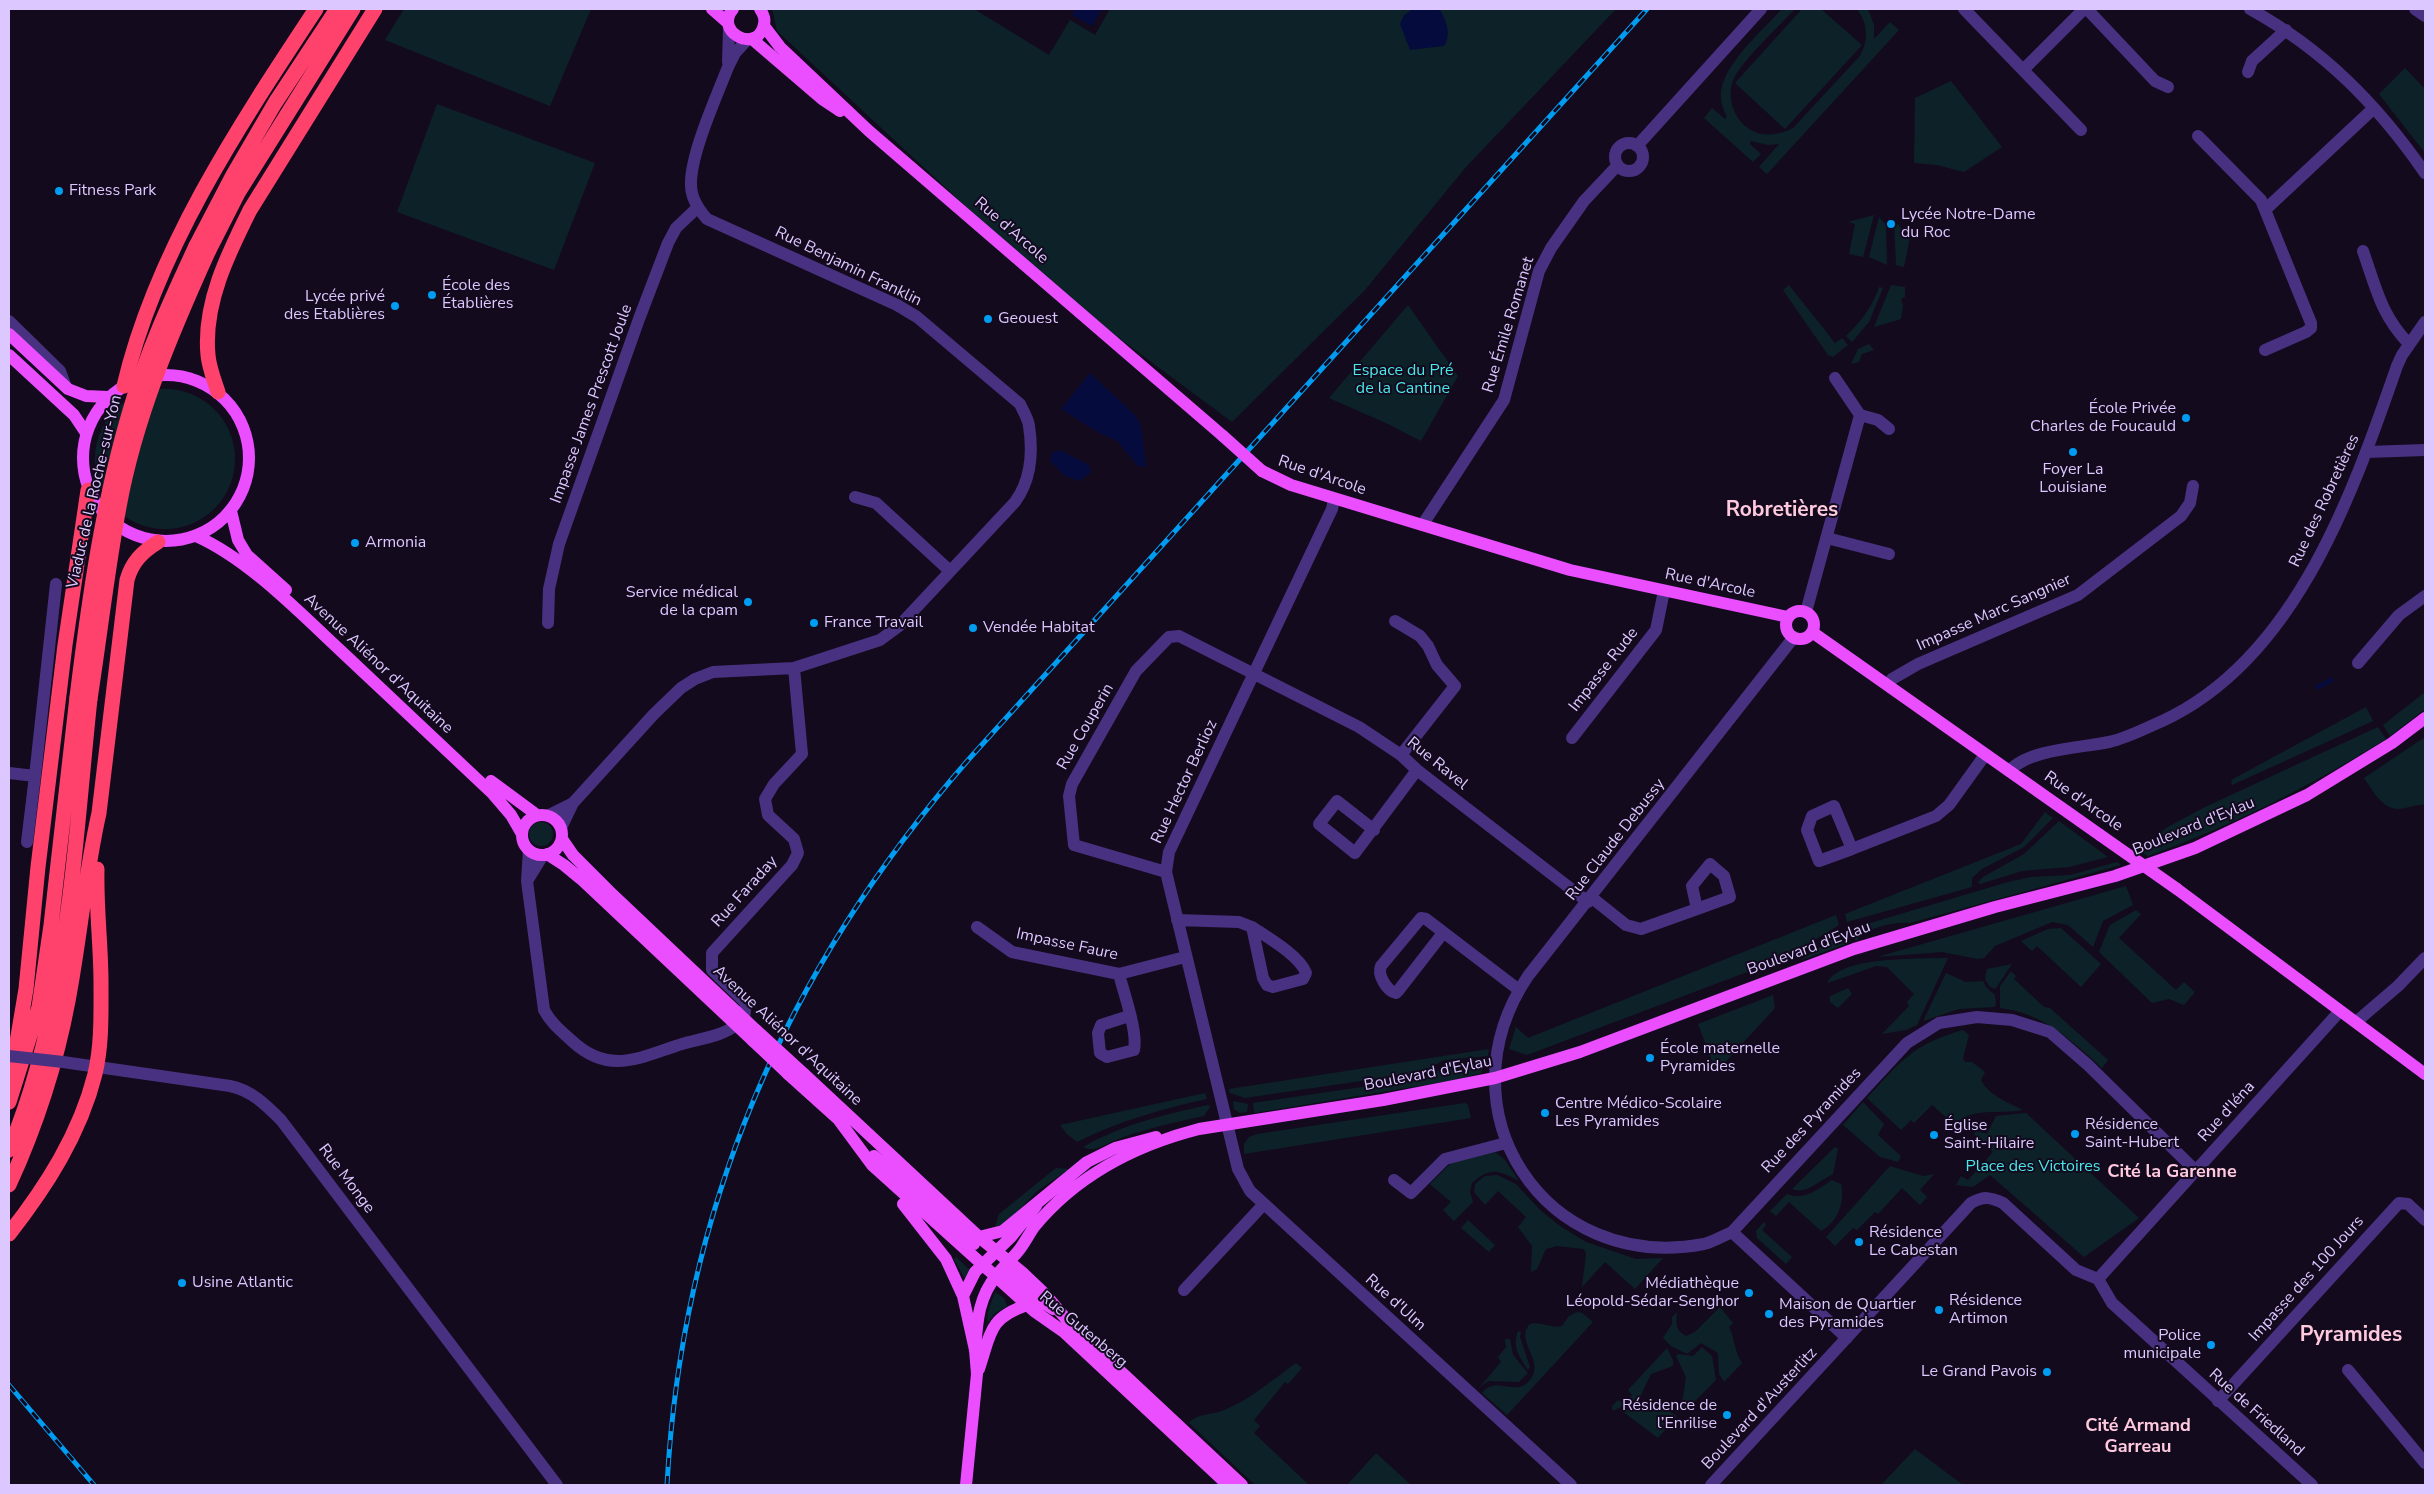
<!DOCTYPE html>
<html>
<head>
<meta charset="utf-8">
<style>
  body { margin:0 }
  #map { position:relative; width:2434px; height:1494px; overflow:hidden; background:#130a1e; font-family:"Nunito Sans",sans-serif }
  canvas { display:block }
  .frame { position:absolute; inset:0; border:10px solid #dcc7ff; pointer-events:none }
</style>
</head>
<body>
<div id="map">
<canvas width="2434" height="1494"></canvas>
<div class="frame"></div>
</div>
<script>
const ctx = document.querySelector('canvas').getContext('2d');
ctx.lineJoin = 'round';
function fillPath(path, color) { ctx.fillStyle = color; ctx.fill(path, 'evenodd'); }
function stroke(path, color, width, dash) { ctx.strokeStyle = color; ctx.lineWidth = width; ctx.lineCap = dash ? 'butt' : 'round'; ctx.setLineDash(dash || []); ctx.stroke(path); }
function drawText(font, color, halo, rows, align = 'center') {
  ctx.font = font + ' "Nunito Sans",sans-serif'; ctx.lineWidth = 4; ctx.setLineDash([]); ctx.textBaseline = 'middle'; ctx.strokeStyle = halo; ctx.fillStyle = color; for (const [text, x, y, turn = 0] of rows) {
    ctx.save(); ctx.translate(x, y); ctx.rotate((+turn || 0) * Math.PI / 180); ctx.textAlign = isNaN(turn) ? turn : align; if (halo) ctx.strokeText(text, 0, 0); ctx.fillText(text, 0, 0); ctx.restore();
  }
}
fillPath(new Path2D(`
  M404,9H591L550,106L385,40Z
  M772,9H974L1049,55L1070,20L1095,35L1110,9H1616L1466,167L1365,290L1232,422L1060,294L777,31Z
  M1782,9H1795C1779,26 1744,59 1734,78C1726,96 1733,118 1749,129C1763,138 1779,135 1793,128L1859,57C1869,42 1868,23 1857,9H1868L1874,25V39L1890,22L1899,30L1767,174L1759,167L1779,144L1768,145L1751,141L1750,144L1761,154L1753,162L1704,118L1712,108L1725,119L1727,117C1723,109 1720,100 1721,91C1726,61 1763,30 1782,9Z
  M1802,9H1821L1862,45L1785,129L1735,83Z
  M2405,68L2425,89V153L2379,94Z
  M1951,81L2002,147L1964,172L1937,165L1914,163L1915,98Z
  M437,104L595,163L554,270L397,212Z
  M1874,215L1863,257L1849,254L1855,224L1848,222Z
  M1879,217L1886,225L1887,265L1869,257Z
  M1894,223L1898,224L1906,236L1910,237L1904,267L1896,265Z
  M1789,285L1835,343L1842,338L1848,345L1833,357L1828,355L1783,290Z
  M1891,285L1905,287V297L1901,299L1903,306L1901,319L1874,327Z
  M1879,287L1883,288L1869,322L1852,342L1846,336C1861,321 1872,308 1879,287Z
  M1408,305L1458,376L1421,441L1388,424L1329,398Z
  M1869,344L1874,350L1862,354L1859,362L1851,364L1858,349Z
  M95 459a70 70 0 1 1 140 0a70 70 0 1 1-140 0Z
  M2425,692V709L2390,736L2383,725Z
  M2366,707L2373,721L2232,785L2231,780Z
  M2378,727L2386,739C2310,786 2232,826 2148,856L2140,851L2166,828L2205,807Z
  M2425,737V805C2416,804 2407,809 2398,809C2382,809 2372,789 2364,778Z
  M2045,812L2053,818L2024,847L1982,869L1972,878V887L1847,922L1845,914L2021,844Z
  M2059,821L2108,857L2069,867L2022,871L1980,884L1978,882L1983,877L2024,854Z
  M529 834a12 12 0 1 1 24 0a12 12 0 1 1-24 0Z
  M2117,862L2121,865L1910,923C1894,921 1866,928 1856,941L1850,929L2008,882L2031,877L2070,875Z
  M2126,886L2133,905L2103,921L2093,947L2068,925L2052,922L1995,946L1984,958L1978,959L1942,952L1877,957Z
  M2136,910L2141,914L2119,938L2176,990L2184,982L2195,992L2184,1005L2169,999L2152,1003L2099,952L2110,925Z
  M1836,915L1839,925L1787,957L1527,1055L1509,1049L1516,1027L1528,1038Z
  M2061,928L2101,964L2081,987L2037,946L2032,951L2021,941L2048,929Z
  M1843,932H1845L1849,943L1799,961Z
  M1948,958L1917,1025L1906,1030L1882,1034L1909,1006L1907,1002L1914,994L1887,967L1876,966L1828,983V981C1844,956 1919,959 1948,958Z
  M2012,964L1996,988L1994,989L1989,986L1985,979L1987,969Z
  M2011,971L2016,976L2014,979L2044,1007L2050,1008L2108,1060L2102,1068C2071,1040 2043,1013 2000,1008V986Z
  M1946,973L1966,982L1983,981L1986,987L1995,995L1996,1005L1994,1007L1959,1009L1923,1021Z
  M1848,988L1852,994L1838,1008L1830,1002V996Z
  M1773,995L1775,1008L1719,1069H1715L1698,1024Z
  M1963,1030L1969,1035L1963,1058L1965,1062H1972L1985,1072L1981,1080C1988,1095 2009,1103 2023,1110C1997,1115 1976,1106 1954,1124L1932,1105L1914,1123L1911,1120L1901,1130L1867,1098C1902,1060 1912,1045 1963,1030Z
  M1489,1049L1488,1056L1444,1060L1422,1072L1245,1098L1230,1093L1229,1089Z
  M1482,1061L1484,1064L1481,1073L1455,1080L1254,1113L1253,1103L1423,1078L1450,1065Z
  M1205,1093L1207,1099C1161,1109 1119,1121 1077,1142L1067,1134L1060,1125Z
  M1233,1101L1248,1104L1247,1112L1240,1113L1234,1109Z
  M1863,1102L1884,1124L1878,1135L1901,1156L1898,1162L1880,1157L1843,1125Z
  M1465,1103L1468,1105L1471,1118L1244,1154V1144L1249,1137L1257,1134Z
  M1208,1105L1210,1107L1204,1116C1172,1123 1143,1129 1113,1141C1103,1146 1094,1152 1083,1147C1123,1124 1164,1115 1208,1105Z
  M2026,1113L2139,1218L2084,1257L1990,1175L1973,1187L1956,1185L1961,1176L1968,1180L1993,1152L1974,1134L1976,1131L1987,1134L1996,1116Z
  M1835,1147L1838,1149L1833,1174C1820,1180 1806,1195 1792,1189Z
  M1495,1152L1505,1160L1519,1181C1498,1170 1490,1167 1472,1183L1470,1192L1473,1202L1454,1221L1443,1210L1451,1202L1430,1184L1452,1162Z
  M1890,1166L1923,1176L1934,1174L1920,1190L1927,1197L1920,1205L1902,1188L1878,1214L1875,1212L1857,1230L1853,1228L1835,1246L1826,1237Z
  M1056,1168L1069,1169L1036,1192L1007,1223L995,1227L999,1214Z
  M1497,1175L1516,1184L1540,1210L1560,1226L1586,1242L1636,1259L1663,1258L1635,1289L1605,1262L1582,1287L1586,1254L1584,1249L1557,1246L1546,1249L1537,1269L1531,1272L1532,1246L1518,1227L1526,1217L1498,1191L1485,1205L1474,1192L1475,1184L1485,1176Z
  M1832,1180L1841,1184C1845,1202 1838,1222 1821,1231L1789,1202L1776,1216L1770,1211L1787,1194C1805,1201 1818,1189 1832,1180Z
  M1468,1220L1495,1245L1489,1252L1461,1228Z
  M1764,1222L1766,1225L1762,1230L1792,1257L1786,1264L1757,1238L1756,1231Z
  M956,1257L971,1271L965,1279L954,1259Z
  M995,1292L1004,1298L1007,1306L994,1314L989,1321H987L988,1311Z
  M1720,1307L1733,1323L1729,1327C1735,1339 1734,1351 1742,1363L1724,1382L1719,1374L1718,1353L1701,1343L1687,1354L1671,1346L1663,1338L1672,1324V1317L1677,1312C1676,1323 1675,1330 1686,1336L1695,1332Z
  M1577,1312L1582,1313L1593,1322L1507,1415L1482,1393C1497,1373 1519,1402 1533,1375C1541,1358 1515,1339 1530,1324C1541,1321 1551,1329 1562,1326L1569,1316Z
  M1518,1331L1521,1332L1520,1337L1530,1367L1528,1370C1519,1356 1512,1347 1518,1331Z
  M1505,1339H1510L1513,1355L1528,1373L1519,1382L1488,1381L1479,1388L1501,1362L1498,1357L1506,1347Z
  M1702,1347L1712,1356L1716,1380L1684,1412L1682,1403L1686,1377L1676,1356L1678,1354L1693,1356Z
  M1667,1348L1673,1360V1366L1651,1374L1640,1397L1613,1411L1612,1406L1618,1400L1624,1404L1632,1395L1628,1390Z
  M1296,1363L1302,1368L1288,1384L1285,1382L1254,1420L1260,1426L1254,1433L1309,1485H1255L1189,1423C1199,1412 1211,1416 1224,1410C1250,1400 1273,1379 1296,1363Z
  M1641,1406L1664,1408L1677,1416L1658,1438L1622,1411Z
  M1915,1449L1963,1485H1881Z
  M1376,1453L1411,1485H1347Z`), '#0d2228');
fillPath(new Path2D(`
  M1076,9H1102L1092,26L1072,15Z
  M1413,9H1439C1446,18 1452,35 1444,46L1410,50L1400,24L1404,15Z
  M1090,373L1136,416L1141,426L1146,467L1138,466L1117,441L1099,433L1061,409Z
  M1060,450L1089,465L1091,472L1079,481L1065,476L1050,461L1052,453Z
  M2332,677L2334,681L2318,690L2315,686Z`), '#050b3c');
stroke(new Path2D(`
  M1964,9L2081,130
  M2087,9L2155,81L2168,87
  M2250,9C2324,50 2377,104 2425,173
  M2415,9L2425,16
  M728,62L729,28
  M2023,70L2084,9
  M2248,72L2252,61L2286,30
  M2198,136L2261,200L2311,323V328L2306,332L2265,350
  M1615 157a14 14 0 1 1 28 0a14 14 0 1 1-28 0Z
  M1637,146L1761,9
  M2266,209L2374,108
  M2363,251C2376,288 2381,315 2409,344
  M9,321L60,371L66,387
  M1835,378L1860,415
  M2367,452L2425,450
  M855,497L876,503L950,571
  M1334,499L1332,509L1169,852L1166,872L1238,1169L1250,1191L1571,1485
  M1423,524L1504,400L1539,271L1551,248L1584,201L1617,166
  M1827,538L1889,554
  M1806,612L1860,415L1878,420L1889,429
  M1395,621L1420,636L1428,646L1437,665L1455,686L1401,755
  M548,623L549,589L559,544L639,319L668,243L676,228L697,208
  M1794,637L1528,976C1438,1110 1544,1274 1704,1244C1713,1242 1723,1236 1732,1232L1907,1043L1939,1023L1977,1017L2012,1020L2050,1032L2088,1065L2196,1171
  M2358,663L2399,615L2425,596
  M1888,685L1892,679L1918,664L2078,595L2181,516L2190,503L2193,486
  M1572,738L1656,630L1664,591
  M2009,771C2029,749 2080,748 2109,742C2123,739 2138,732 2151,726C2292,669 2351,498 2397,366L2402,355L2425,322
  M9,773L35,776L27,842
  M35,776L56,584
  M573,803L654,714L681,688L695,679L713,672L794,668L880,640L899,626L1015,502C1031,480 1033,452 1029,426C1028,418 1023,411 1020,404L917,317L897,305L707,219C699,210 691,199 691,185C690,155 716,98 728,67L735,53L748,39
  M1834,806L1852,849L1819,861L1807,830L1812,816Z
  M549,815L573,803L561,828
  M1374,830L1337,801L1319,824L1355,853L1417,770
  M1852,849L1936,816L1949,805L1985,755
  M529,850L527,881L543,855
  M1710,864L1724,876L1730,897L1697,909L1692,886Z
  M1166,872L1074,845L1069,796L1072,784L1136,671L1169,637L1179,636L1359,727L1401,755L1417,770L1588,902
  M527,881L544,1010C551,1023 561,1031 572,1041C610,1076 640,1057 682,1044C699,1039 723,1036 736,1025
  M1591,897L1626,925L1641,929L1697,909
  M1177,920L1239,922L1252,927C1267,937 1300,956 1306,973L1303,979L1273,987L1267,985L1263,978L1252,927
  M977,927L1012,952L1119,974L1185,957
  M1443,933L1398,991L1396,993C1387,991 1377,975 1381,966L1421,918L1426,919L1519,990
  M1119,974C1124,994 1138,1032 1134,1050L1107,1057L1100,1053L1098,1033L1101,1025L1129,1016
  M744,1018L746,1003L712,970V953L792,865L798,853L794,839L768,815L765,799L774,784L802,754L794,668
  M2356,1022L2398,986L2425,958
  M63,1062L230,1086C251,1090 266,1105 281,1120L557,1485
  M1394,1180L1411,1193L1445,1159L1506,1143
  M1732,1232L1847,1338
  M2098,1279L2340,1011
  M1184,1290L1263,1205
  M2348,1370L2425,1463
  M2218,1401L2399,1203L2408,1204L2425,1220
  M1711,1485L1971,1203C1984,1196 1990,1197 2003,1203L2076,1270L2098,1279L2112,1303L2312,1485`), '#493181', 12);
stroke(new Path2D(`
  M712,9L728,23
  M733,9C714,31 754,53 763,28C766,20 764,15 760,9
  M764,26L780,47L869,131L1223,436
  M752,39L822,99L840,111
  M9,334L68,389L86,396L108,397
  M9,355L74,415L86,433
  M83 458a83 83 0 1 1 166 0a83 83 0 1 1-166 0Z
  M1262,471L1291,485L1570,570L1788,617
  M231,511L238,540L247,555L286,590
  M196,536C248,559 299,612 341,651C392,699 442,746 493,794L511,815L522,834
  M1786 625a14 14 0 1 1 28 0a14 14 0 1 1-28 0Z
  M1812,632L2100,835
  M491,781L537,815
  M522 835a20 20 0 1 1 40 0a20 20 0 1 1-40 0Z
  M562,839L573,855L609,891L756,1030
  M547,854L564,865L581,879L753,1041
  M2177,889L2425,1074
  M788,1074L838,1119L872,1165L1034,1311L1064,1332L1228,1485
  M804,1074L979,1237L1024,1274L1044,1293L1073,1327L1242,1485
  M874,1156L974,1244
  M903,1204L946,1259L963,1296
  M979,1237L1003,1231L1087,1162L1115,1148L1156,1137
  M1004,1271L1035,1298L1053,1309
  M975,1350C977,1323 978,1297 997,1275C1004,1265 1015,1257 1022,1246C1026,1240 1030,1233 1034,1227C1076,1176 1136,1145 1199,1129L1383,1100L1495,1078L1580,1052L1854,949L1995,907L2115,876L2195,848L2307,795L2392,743L2425,718
  M979,1369C991,1334 988,1318 1027,1305
  M966,1485L977,1374L975,1350L963,1296L975,1272L1011,1237L1036,1206`), '#ea4eff', 12);
stroke(new Path2D(`
  M196,246L233,175L275,103L337,9
  M209,250L238,193L353,9
  M124,386C156,250 240,124 316,9
  M218,392C214,380 209,367 208,355C203,304 228,254 250,210L375,9
  M15,1083L17,1042L26,989L38,867L65,645L88,490
  M9,1102L39,1007L51,925L77,697
  M9,1150C68,1010 74,849 90,699
  M9,1185C36,1126 56,1065 68,1001C80,938 85,875 99,813L127,580C132,562 142,552 158,542
  M9,1234C46,1187 80,1134 95,1074C102,1045 101,1013 101,983C101,945 96,908 97,869`), '#ff426c', 15);
const rail = new Path2D(`
  M9,1385L94,1485
  M667,1485C682,1207 787,967 969,759L1647,9`);
stroke(rail, '#009cf2', 5);
stroke(rail, '#130a1e', 3, [9]);
stroke(new Path2D(`
  M9,1056L63,1062`), '#493181', 12);
stroke(new Path2D(`
  M1223,436L1262,471
  M2100,835L2177,889
  M756,1030L804,1074
  M753,1041L788,1074`), '#ea4eff', 12);
stroke(new Path2D(`
  M77,697C89,599 103,499 132,404C148,349 172,298 196,246
  M90,699C100,635 107,571 119,507C135,418 172,332 209,250`), '#ff426c', 15);
for (const [x, y, r, color] of [
  [59,191,5,"#009cf2"],
  [1891,224,5,"#009cf2"],
  [432,295,5,"#009cf2"],
  [395,306,5,"#009cf2"],
  [988,319,5,"#009cf2"],
  [2186,418,5,"#009cf2"],
  [2073,452,5,"#009cf2"],
  [355,543,5,"#009cf2"],
  [748,602,5,"#009cf2"],
  [814,623,5,"#009cf2"],
  [973,628,5,"#009cf2"],
  [1650,1058,5,"#009cf2"],
  [1545,1113,5,"#009cf2"],
  [2075,1134,5,"#009cf2"],
  [1934,1135,5,"#009cf2"],
  [1859,1242,5,"#009cf2"],
  [182,1283,5,"#009cf2"],
  [1749,1293,5,"#009cf2"],
  [1939,1310,5,"#009cf2"],
  [1769,1314,5,"#009cf2"],
  [2211,1345,5,"#009cf2"],
  [2047,1372,5,"#009cf2"],
  [1727,1415,5,"#009cf2"]
]) { const dot = new Path2D(); dot.arc(x, y, r, 0, 2 * Math.PI); ctx.fillStyle = color; ctx.fill(dot); stroke(dot, '#130a1e', 2); }
drawText('16px', '#dcc7ff', '#130a1e', [
  ["Fitness Park",69,191],
  ["Lycée Notre-Dame",1901,215],
  ["du Roc",1901,233],
  ["École des",442,286],
  ["Établières",442,304],
  ["Lycée privé",385,297,"right"],
  ["des Etablières",385,315,"right"],
  ["Geouest",998,319],
  ["École Privée",2176,409,"right"],
  ["Charles de Foucauld",2176,427,"right"],
  ["Foyer La",2073,470,"center"],
  ["Louisiane",2073,488,"center"],
  ["Armonia",365,543],
  ["Service médical",738,593,"right"],
  ["de la cpam",738,611,"right"],
  ["France Travail",824,623],
  ["Vendée Habitat",983,628],
  ["École maternelle",1660,1049],
  ["Pyramides",1660,1067],
  ["Centre Médico-Scolaire",1555,1104],
  ["Les Pyramides",1555,1122],
  ["Résidence",2085,1125],
  ["Saint-Hubert",2085,1143],
  ["Église",1944,1126],
  ["Saint-Hilaire",1944,1144],
  ["Résidence",1869,1233],
  ["Le Cabestan",1869,1251],
  ["Usine Atlantic",192,1283],
  ["Médiathèque",1739,1284,"right"],
  ["Léopold-Sédar-Senghor",1739,1302,"right"],
  ["Résidence",1949,1301],
  ["Artimon",1949,1319],
  ["Maison de Quartier",1779,1305],
  ["des Pyramides",1779,1323],
  ["Police",2201,1336,"right"],
  ["municipale",2201,1354,"right"],
  ["Le Grand Pavois",2037,1372,"right"],
  ["Résidence de",1717,1406,"right"],
  ["l’Enrilise",1717,1424,"right"]
], 'left');
drawText('16px', '#dcc7ff', '#130a1e', [
  ["Rue d'Arcole",1011,231,41],
  ["Rue Benjamin Franklin",848,267,26],
  ["Rue Émile Romanet",1509,325,-73],
  ["Impasse James Prescott Joule",592,404,-70],
  ["Rue d'Arcole",1322,476,19],
  ["Viaduc de la Roche-sur-Yon",95,492,-77],
  ["Rue des Robretières",2325,501,-65],
  ["Rue d'Arcole",1710,584,12],
  ["Impasse Marc Sangnier",1994,613,-24],
  ["Avenue Aliénor d'Aquitaine",378,664,43],
  ["Impasse Rude",1604,670,-52],
  ["Rue Couperin",1086,727,-60],
  ["Rue Ravel",1437,764,39],
  ["Rue Hector Berlioz",1185,782,-65],
  ["Rue d'Arcole",2083,802,35],
  ["Boulevard d'Eylau",2194,827,-22],
  ["Rue Claude Debussy",1616,840,-52],
  ["Rue Faraday",745,892,-48],
  ["Impasse Faure",1067,945,12],
  ["Boulevard d'Eylau",1809,949,-20],
  ["Avenue Aliénor d'Aquitaine",787,1036,43],
  ["Boulevard d'Eylau",1428,1074,-11],
  ["Rue d'Iéna",2227,1112,-48],
  ["Rue des Pyramides",1812,1121,-47],
  ["Rue Monge",346,1179,53],
  ["Impasse des 100 Jours",2307,1279,-48],
  ["Rue d'Ulm",1395,1303,42],
  ["Rue Gutenberg",1083,1330,40],
  ["Boulevard d'Austerlitz",1760,1409,-47],
  ["Rue de Friedland",2256,1413,42]
]);
drawText('16px', '#4ae7e8', '#130a1e', [
  ["Espace du Pré",1403,371],
  ["de la Cantine",1403,389],
  ["Place des Victoires",2033,1167]
]);
drawText('bold 18px', '#ffc9de', '#130a1e', [
  ["Cité la Garenne",2172,1173],
  ["Cité Armand",2138,1427],
  ["Garreau",2138,1448]
]);
drawText('bold 21px', '#ffc9de', '#130a1e', [
  ["Robretières",1782,511],
  ["Pyramides",2351,1336]
]);
</script>
</body>
</html>
